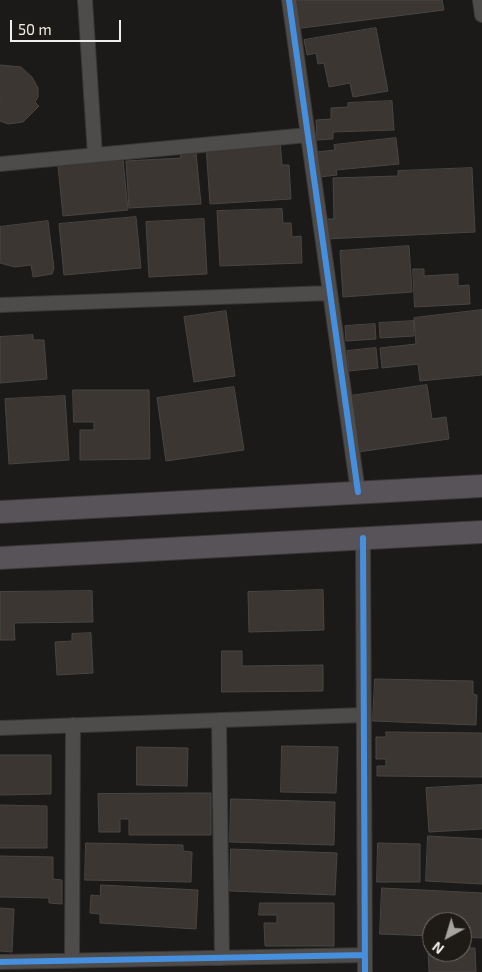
<!DOCTYPE html>
<html>
<head>
<meta charset="utf-8">
<style>
  body { margin:0 }
  #map { position:relative; width:482px; height:972px; overflow:hidden; background:#1c1a18; font-family:"Exo 2",sans-serif }
  canvas { display:block }
  .north { position:absolute; left:422px; top:912px; width:50px; height:50px; box-sizing:border-box; background:#1e1a16; border:1px solid #726e6b; border-radius:50%; rotate:219deg; font-size:14px; font-weight:700; line-height:20px; text-align:center; color:#f0edea }
  .north::after { content:''; display:block; margin:auto; width:18px; height:22px; background:#a6a3a0; clip-path:polygon(50% 0,100% 100%,50% 72%,0 100%) }
  .scale { position:absolute; left:10px; top:20px; width:111px; height:22px; box-sizing:border-box; border:2px solid #f0edea; border-top:0; padding-left:6px; font-size:15px; line-height:18px; white-space:nowrap; color:#f0edea; -webkit-text-stroke:4px #1e1a16; paint-order:stroke }
</style>
</head>
<body>
<div id="map">
<canvas width="482" height="972"></canvas>
<div class="north">N</div>
<div class="scale">50 m</div>
</div>
<script>
const ctx = document.querySelector('canvas').getContext('2d');
ctx.lineJoin = 'round';
function fillPath(path, color) { ctx.fillStyle = color; ctx.fill(path, 'evenodd'); }
function stroke(path, color, width, dash) { ctx.strokeStyle = color; ctx.lineWidth = width; ctx.lineCap = dash ? 'butt' : 'round'; ctx.setLineDash(dash || []); ctx.stroke(path); }
const building = new Path2D(`
  M290,0H442L444,10L294,29Z
  M376,28L388,91L353,97L350,83L329,87L324,63L318,64L316,53L307,55L304,40Z
  M0,65L21,67L32,77L38,88V97L35,102L39,106L23,122L8,124L0,121Z
  M392,101L394,130L333,132V139L317,140L316,120L331,119V108L348,107V103Z
  M396,138L399,164L336,170L337,175L320,177L317,152L335,150L334,145Z
  M280,141L282,165H289L291,199L210,204L206,146Z
  M196,153L201,204L129,208L126,161L181,158L180,154Z
  M123,160L128,210L63,216L58,166Z
  M472,168L475,232L326,239L325,219H334L333,178L398,176V171Z
  M282,209L283,223H291L292,237L301,236L302,263L220,266L217,211Z
  M136,217L141,268L64,275L59,224Z
  M204,219L207,274L149,277L146,222Z
  M48,221L54,268L52,274L33,277L31,265L15,267L0,263V227Z
  M409,246L412,292L343,297L340,251Z
  M413,269H424V276L458,274V286L469,285L470,304L415,307Z
  M482,310V375L420,381L418,364L382,368L380,348L416,344L414,318Z
  M226,311L235,376L194,382L184,317Z
  M414,321V336L380,338L379,323Z
  M375,324L376,339L346,341L345,326Z
  M33,335V340H44L47,379L0,383V337Z
  M376,348L378,368L349,371L347,351Z
  M427,385L432,419L446,417L449,439L358,452L350,396Z
  M234,387L244,450L166,461L157,398Z
  M73,390H149L150,459L80,460V430H94V422H74Z
  M65,396L69,460L9,464L5,399Z
  M323,590L324,630L249,632L248,592Z
  M92,591L93,622L14,623L15,640H0V592Z
  M91,633L93,673L57,675L55,642L72,641V634Z
  M222,651H242V666L323,665V691L222,692Z
  M375,679L473,681V694L477,695L476,725L373,721Z
  M386,732L482,733V777L377,776V766H386V759H376V737H386Z
  M282,746L338,747L336,793L281,792Z
  M137,747L188,748L187,786L137,785Z
  M0,755H51V794L0,795Z
  M482,785V829L429,832L426,788Z
  M195,793H211V835H129V819H120V832H99L98,794Z
  M231,799L335,802L334,845L230,842Z
  M0,805L47,806V848H0Z
  M428,836L482,839V884L426,881Z
  M86,843L183,845V851L192,852L191,882L85,880Z
  M378,843L420,844V882H377Z
  M231,849L337,853L335,895L230,891Z
  M0,856L53,857V879L62,880V904L49,903V898L0,897Z
  M101,885L198,890L196,929L100,923V914L90,913L91,895L100,896Z
  M382,888L482,893V938L462,937V922H432V936L380,934Z
  M260,903H334V946H265L264,923H277V915H259Z
  M0,908L14,909L12,952L0,951Z
  M462,948H475L476,972H429L428,949H432V952H462Z`);
fillPath(building, '#3b3632');
stroke(building, '#474644', 1);
const street = new Path2D(`
  M85,0L95,155
  M289,0L358,492
  M480,0L482,15
  M0,164L308,135
  M0,305L330,293
  M363,538L365,972
  M219,720L222,958
  M0,728L363,715
  M72,961L73,725
  M0,962L365,955`);
const primary = new Path2D(`
  M0,512L482,486
  M0,558L482,532`);
stroke(street, '#383636', 16);
stroke(primary, '#383636', 24);
stroke(street, '#4e4c4a', 14);
stroke(primary, '#575358', 22);
stroke(new Path2D(`
  M289,0L358,492
  M363,538L365,972
  M0,962L365,955`), '#468fdf', 6);
</script>
</body>
</html>
